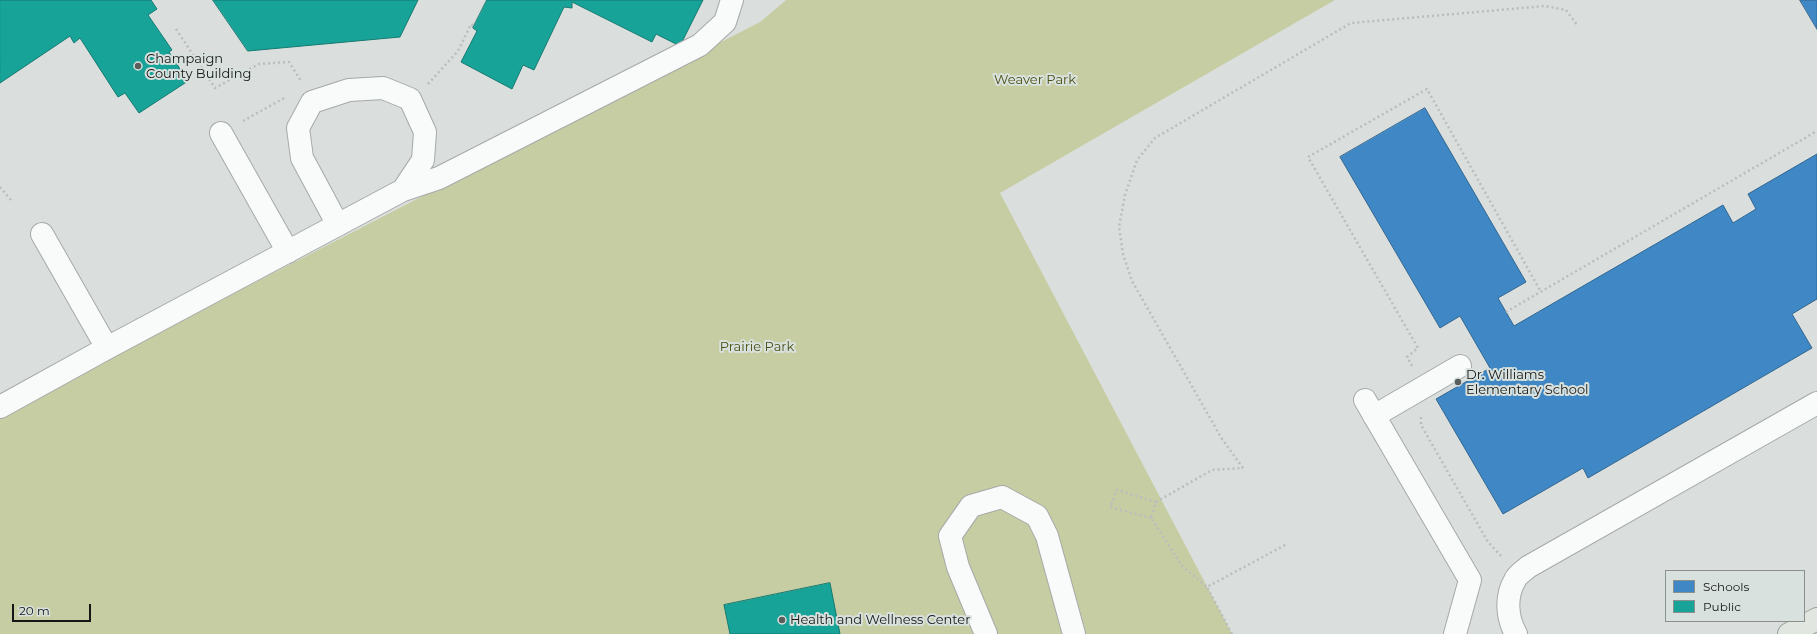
<!DOCTYPE html>
<html>
<head>
<meta charset="utf-8">
<style>
  body { margin:0 }
  #map { position:relative; width:1817px; height:634px; overflow:hidden; background:#dadfdd; font-family:Montserrat,sans-serif }
  canvas { display:block }
  .legend { position:absolute; left:1665px; top:570px; width:140px; height:52px; box-sizing:border-box; background:#d8e1de; border:1px solid #8a908e; margin:0; padding:5px 7px; list-style:none; font-size:12px; color:#141716 }
  .legend li { display:flex; align-items:center; gap:8px; height:20px }
  .legend b { width:20px; border:1px solid #8a908e }
  .scale { position:absolute; left:12px; top:604px; width:79px; height:18px; box-sizing:border-box; border:2px solid #141716; border-top:0; padding-left:5px; font-size:12px; line-height:14px; white-space:nowrap; color:#141716; -webkit-text-stroke:3px #d8e1de; paint-order:stroke }
</style>
</head>
<body>
<div id="map">
<canvas width="1817" height="634"></canvas>
<ul class="legend">
<li><b style="height:11px;background:#3f88c5"></b>Schools</li>
<li><b style="height:11px;background:#17a398"></b>Public</li>
</ul>
<div class="scale">20 m</div>
</div>
<script>
const ctx = document.querySelector('canvas').getContext('2d');
ctx.lineJoin = 'round';
function fillPath(path, color) { ctx.fillStyle = color; ctx.fill(path, 'evenodd'); }
function stroke(path, color, width, dash) { ctx.strokeStyle = color; ctx.lineWidth = width; ctx.lineCap = dash ? 'butt' : 'round'; ctx.setLineDash(dash || []); ctx.stroke(path); }
function drawText(font, color, halo, rows, align = 'center') {
  ctx.font = font + ' Montserrat,sans-serif'; ctx.lineWidth = 4; ctx.setLineDash([]); ctx.textBaseline = 'middle'; ctx.strokeStyle = halo; ctx.fillStyle = color; for (const [text, x, y, turn = 0] of rows) {
    ctx.save(); ctx.translate(x, y); ctx.rotate((+turn || 0) * Math.PI / 180); ctx.textAlign = isNaN(turn) ? turn : align; if (halo) ctx.strokeText(text, 0, 0); ctx.fillText(text, 0, 0); ctx.restore();
  }
}
fillPath(new Path2D(`
  M786,0H1335L1000,193L1232,634H0V414L760,22Z`), '#c7cda3');
const schools = new Path2D(`
  M1800,0H1817V29Z
  M1425,108L1526,282L1498,298L1514,326L1723,205L1733,223L1756,209L1748,194L1817,154V299L1792,314L1812,348L1588,478L1583,468L1503,514L1436,399L1490,368L1460,316L1440,328L1340,157Z`);
fillPath(schools, '#3f88c5');
stroke(schools, '#326690', 1);
const public = new Path2D(`
  M0,0H151L157,9L148,15L172,50L169,52L188,81L139,113L125,93L118,97L80,38L74,43L70,36L0,83Z
  M213,0H418L400,37L248,51Z
  M487,0H703L680,46L656,34L652,42L572,2V8L564,7L534,70L523,65L512,89L461,62L477,31L473,28Z
  M830,583L840,634H730L724,605Z`);
fillPath(public, '#17a398');
stroke(public, '#167971', 1);
const minor = new Path2D(`
  M221,133L288,252
  M403,190L439,178L700,45L725,22L732,0
  M42,234L107,348
  M1365,400L1470,580L1455,634
  M0,407L107,348L403,190L423,160L425,132L410,99L383,88L349,90L312,102L298,128L302,158L338,225
  M1374,416L1460,366
  M986,634L958,567L950,536L971,506L1002,497L1037,516L1047,536L1074,634
  M1516,634C1507,618 1505,597 1515,580C1517,575 1524,571 1528,567L1817,403`);
const major = new Path2D(`
  M1789,634L1817,619`);
stroke(minor, '#a5a9a8', 24);
stroke(major, '#96a198', 24);
stroke(new Path2D(`
  M176,29L215,88L259,64L289,62L301,81
  M428,84L458,51L471,24L474,26
  M243,121L286,97
  M0,187L11,200
  M1506,312L1817,131
  M1412,366L1407,357L1418,348L1308,157L1427,89L1541,292
  M1421,417V425L1488,542L1502,557
  M1243,468L1222,439L1132,281L1123,254L1119,227L1125,195L1137,160L1155,138L1351,23L1545,6L1566,10L1577,25
  M1156,502L1212,470L1243,468
  M1151,518L1110,507L1117,490L1156,502L1151,518L1182,566L1207,587
  M1232,634L1207,587L1287,544`), '#bbbdbd', 2.5, [2, 3]);
stroke(minor, '#f9fafa', 22);
stroke(major, '#e1e6e1', 22);
for (const [x, y, r, color] of [
  [138,66,4,"#595d5c"],
  [1458,382,4,"#595d5c"],
  [782,620,4,"#595d5c"]
]) { const dot = new Path2D(); dot.arc(x, y, r, 0, 2 * Math.PI); ctx.fillStyle = color; ctx.fill(dot); stroke(dot, '#d8e1de', 1.5); }
drawText('13px', '#141716', '#d8e1de', [
  ["Champaign",146,59],
  ["County Building",146,74],
  ["Dr. Williams",1466,375],
  ["Elementary School",1466,390],
  ["Health and Wellness Center",790,620]
], 'left');
drawText('13px', '#4b4f12', '#d8e1de', [
  ["Weaver Park",1035,80],
  ["Prairie Park",757,347]
]);
</script>
</body>
</html>
